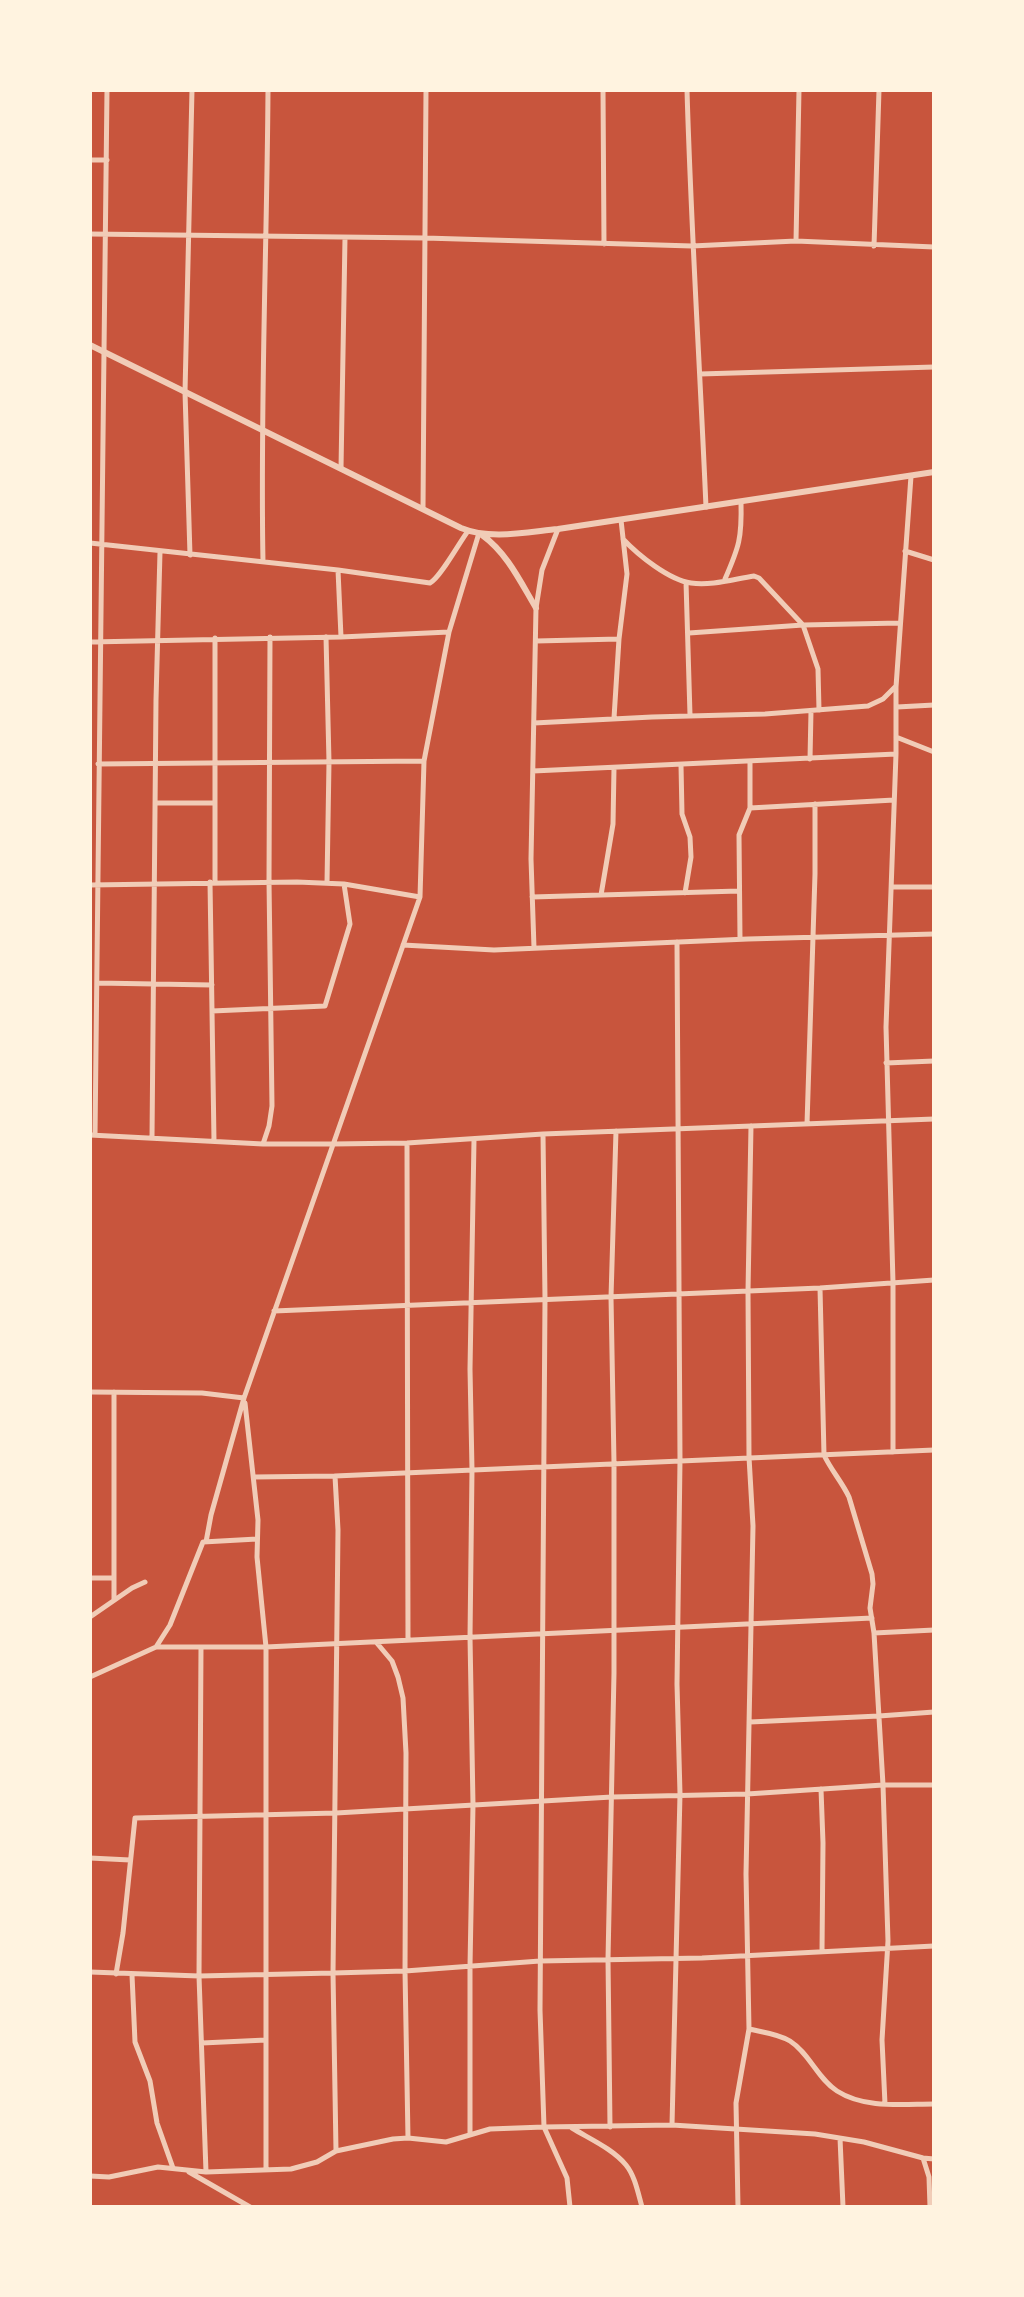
<!DOCTYPE html>
<html>
<head>
<meta charset="utf-8">
<style>
  body { margin:0 }
  #map { position:relative; width:1024px; height:2297px; overflow:hidden; background:#c8553d; font-family:Lora,serif }
  canvas { display:block }
  .frame { position:absolute; inset:0; border:92px solid #fff3e0; pointer-events:none }
</style>
</head>
<body>
<div id="map">
<canvas width="1024" height="2297"></canvas>
<div class="frame"></div>
</div>
<script>
const ctx = document.querySelector('canvas').getContext('2d');
ctx.lineJoin = 'round';
function stroke(path, color, width, dash) { ctx.strokeStyle = color; ctx.lineWidth = width; ctx.lineCap = dash ? 'butt' : 'round'; ctx.setLineDash(dash || []); ctx.stroke(path); }
stroke(new Path2D(`
  M603,90L604,244
  M687,90C691,229 700,368 706,507
  M90,160H107
  M90,234L425,238L692,246L796,241L934,247
  M796,241L799,90
  M874,246L879,90
  M700,374L934,367
  M341,468L345,238
  M423,509L426,90
  M623,539C638,555 669,580 691,583C711,586 734,579 754,576L759,578L803,625L818,669L819,710
  M90,543L338,570L430,583C440,578 459,543 468,531
  M905,551L934,560
  M190,555L185,392L192,90
  M263,562C260,404 267,247 268,90
  M338,570L341,637
  M725,579C739,547 742,538 741,502
  M686,582L690,715
  M689,633L803,625L900,623
  M326,637L329,762L327,883
  M536,641L619,639
  M90,642L341,637L449,632
  M897,707L934,705
  M614,718L619,639L627,574L621,520
  M534,723L652,717L765,714L868,706L883,699L895,687
  M896,737L934,752
  M810,759L811,711
  M98,764L424,761
  M681,765L682,814L690,837L691,857L685,893
  M533,771L896,754
  M155,803H215
  M750,808L894,800
  M210,882L214,1141
  M215,882V638
  M90,885L297,882L344,884L420,897
  M892,887H934
  M601,895L613,824L614,768
  M532,897L739,891
  M740,939L739,835L750,808V762
  M403,945L494,950L748,939L934,934
  M534,948L531,859L536,608L542,570L558,529
  M97,983L212,985
  M212,1011L325,1006L350,924L344,884
  M886,1063L934,1061
  M807,1124L815,874V804
  M543,1134L545,1299L540,2010L544,2127L567,2178L570,2207
  M90,1135L263,1144H333L407,1143L543,1134L934,1119
  M95,1135L107,90
  M152,1138L156,700L160,552
  M407,1143L408,1640
  M263,1144L269,1126L272,1106L269,881L270,637
  M820,1288L824,1455C831,1470 842,1482 849,1497L872,1574L873,1584L870,1608L874,1633L883,1785L888,1941L882,2040L885,2104
  M274,1311L820,1288L934,1280
  M90,1392L202,1393L244,1398
  M245,1403L258,1520L257,1557L266,1647V2170
  M893,1452V1283L886,1027L896,754V687L911,476
  M335,1476L338,1530L333,1973L336,2151
  M254,1477L335,1476L934,1450
  M206,1542L211,1515L244,1398L420,897L424,761L449,632L479,533
  M90,1578H114
  M114,1600V1392
  M90,1617L132,1588L145,1582
  M874,1633L934,1630
  M376,1642L392,1661L398,1677L403,1698L406,1753L405,1971L408,2138
  M156,1647L170,1625L203,1542L257,1539
  M201,1647L199,1976L206,2172
  M90,1677L156,1647H266L872,1618
  M750,1722L879,1716L934,1712
  M821,1789L823,1843L822,1951
  M90,1858L130,1860
  M90,1972L199,1976L333,1973L405,1971L540,1961L702,1958L934,1946
  M116,1974L123,1933L135,1818L336,1813L612,1797L747,1794L883,1785H934
  M132,1975L135,2042L150,2081L157,2123L173,2168
  M749,2029C762,2032 779,2034 790,2041C809,2053 818,2079 837,2091C865,2109 903,2104 934,2104
  M202,2043L266,2040
  M672,2125L680,1794L677,1684L680,1460L677,942
  M610,2127L608,1959L614,1673V1463L611,1297L616,1131
  M572,2128C590,2139 613,2149 626,2165C635,2176 638,2193 642,2207
  M470,2134V1966L473,1805L470,1637L472,1470L470,1369L474,1140
  M840,2138L843,2207
  M923,2158L929,2177L930,2207
  M189,2172L250,2207
  M90,2176L109,2177L158,2167L206,2172L291,2169L317,2162L336,2151L393,2139L408,2138L446,2142L490,2129L544,2127L672,2125L815,2134L864,2142L923,2158L934,2159
  M738,2207L736,2103L749,2029L746,1874L753,1526L749,1457L748,1291L751,1126`), '#f1ccb7', 5);
stroke(new Path2D(`
  M90,345L461,528C490,540 527,532 558,529L934,472
  M482,535C507,553 520,581 536,608`), '#f1ccb7', 6);
</script>
</body>
</html>
